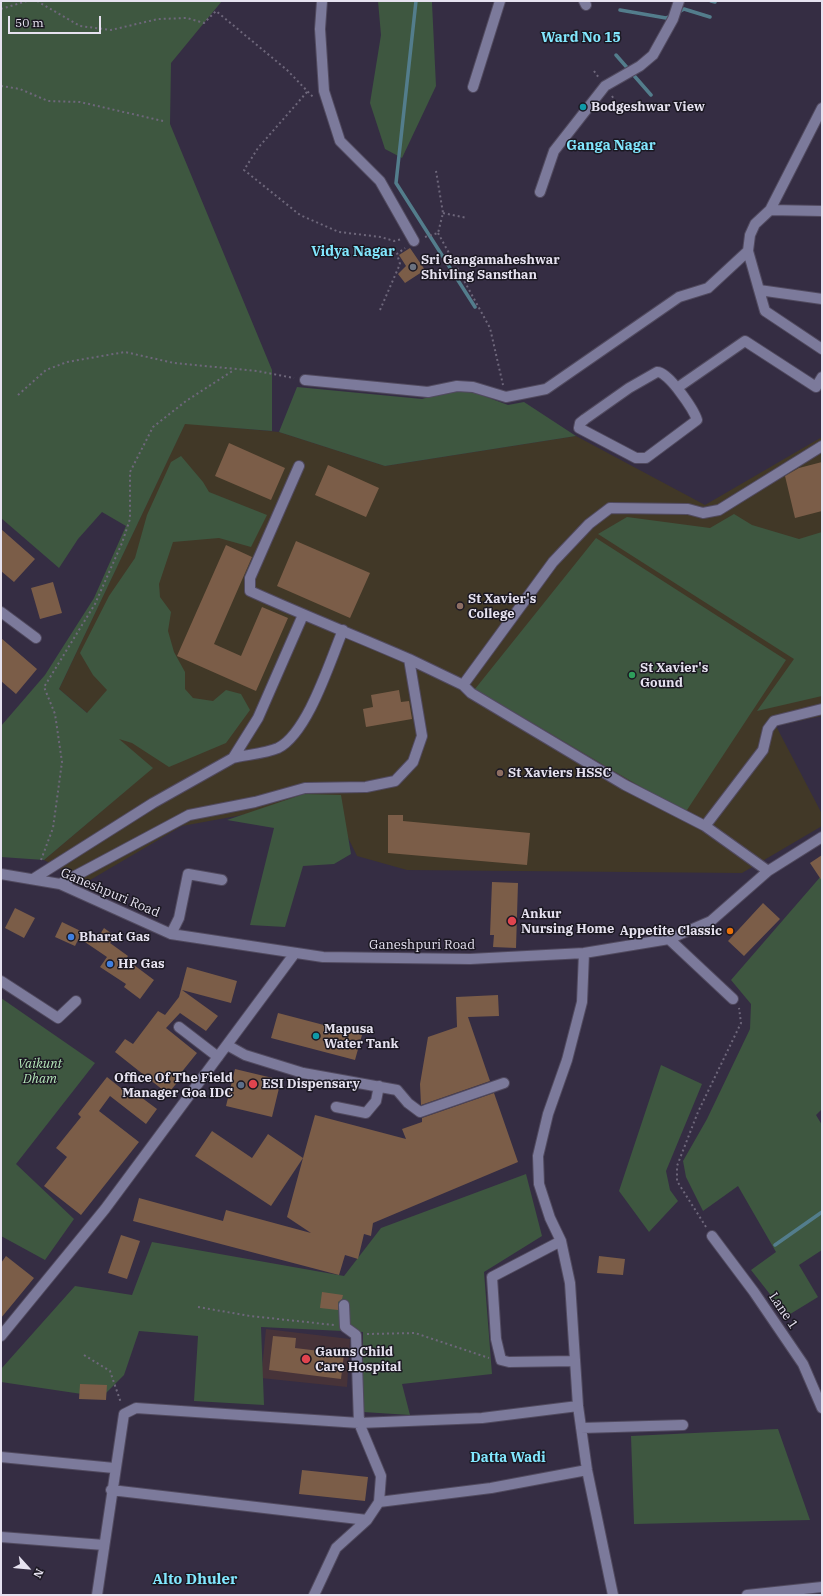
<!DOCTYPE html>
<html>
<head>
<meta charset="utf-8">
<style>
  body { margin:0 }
  #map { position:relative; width:823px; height:1596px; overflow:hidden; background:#352d43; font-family:"IBM Plex Serif",serif }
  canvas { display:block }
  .frame { position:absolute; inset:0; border:2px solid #e6e2f0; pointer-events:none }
  .north { position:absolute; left:8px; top:1548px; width:40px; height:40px; -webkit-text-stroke:3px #1b1822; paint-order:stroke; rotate:117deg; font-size:11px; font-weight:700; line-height:16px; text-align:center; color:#e6e2f0 }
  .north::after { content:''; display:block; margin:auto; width:14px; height:18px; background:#e6e2f0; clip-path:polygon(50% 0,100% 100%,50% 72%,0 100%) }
  .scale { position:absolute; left:8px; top:16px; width:93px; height:18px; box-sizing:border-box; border:2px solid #e6e2f0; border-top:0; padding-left:5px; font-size:12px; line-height:14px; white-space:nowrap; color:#e6e2f0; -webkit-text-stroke:3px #1b1822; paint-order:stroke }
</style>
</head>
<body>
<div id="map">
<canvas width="823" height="1596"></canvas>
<div class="frame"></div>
<div class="north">N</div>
<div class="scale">50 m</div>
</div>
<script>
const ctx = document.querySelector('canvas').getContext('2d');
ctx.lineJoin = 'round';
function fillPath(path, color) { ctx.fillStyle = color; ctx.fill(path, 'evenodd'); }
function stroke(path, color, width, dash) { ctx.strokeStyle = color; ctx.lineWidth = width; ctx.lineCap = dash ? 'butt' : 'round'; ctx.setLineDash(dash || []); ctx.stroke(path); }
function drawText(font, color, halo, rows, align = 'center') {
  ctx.font = font + ' "IBM Plex Serif",serif'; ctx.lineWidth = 3; ctx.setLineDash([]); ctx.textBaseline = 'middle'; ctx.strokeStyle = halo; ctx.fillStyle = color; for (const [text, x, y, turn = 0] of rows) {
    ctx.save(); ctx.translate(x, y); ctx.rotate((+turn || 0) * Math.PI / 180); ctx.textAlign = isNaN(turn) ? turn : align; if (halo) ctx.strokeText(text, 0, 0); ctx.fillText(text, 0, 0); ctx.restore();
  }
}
fillPath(new Path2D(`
  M185,423L279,432L385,466L576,436L705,505L822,437V716L776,726L822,814V826L742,873L407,870L357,856L329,799L182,826L85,883L44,860L152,768L59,689Z`), '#413827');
fillPath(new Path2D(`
  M266,1329L350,1339L347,1387L261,1378Z`), '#473339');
fillPath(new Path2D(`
  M1,1H222L171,63L170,124L272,370V431L185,424L59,689L87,713L107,690L93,675L80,653L109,596L135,558L147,515L171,462L181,456L203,482L209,492L267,515L251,547L219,538L173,542L159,584L160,597L171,612L168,631L174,652L185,672V689L193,698L213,701L226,690L241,694L250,710L226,743L169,767L132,743L119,739L153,768L44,860L1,857V726L45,675L94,598L126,526L102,512L78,539L59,568L1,518Z
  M378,1H432V3L436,86L402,158L385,149L370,103L381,35Z
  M297,387L422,399L450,391L473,392L508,405L524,402L576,436L385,466L279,432Z
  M734,514L752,525L799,539L822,532V696L757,711L794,659L598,534L627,517L710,528Z
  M596,538L786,660L685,813L475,689Z
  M304,794L341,795L351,854L334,864L303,866L285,927L250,925L274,828L227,820Z
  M822,875V1109L816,1115L822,1125V1250L799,1265L818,1297L787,1316L751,1270L776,1252L738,1186L703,1211L686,1177L683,1161L707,1119L750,1029L751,1004L731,980Z
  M1,998L95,1063L16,1164L74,1219L45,1260L1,1236Z
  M661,1065L702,1084L666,1171L670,1190L678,1201L649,1232L619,1191Z
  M526,1174L542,1236L484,1272L492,1374L402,1384L410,1415L363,1412V1332L261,1327L264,1405L194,1401L198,1336L139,1331L124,1375L102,1397L1,1382V1369L75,1286L132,1295L152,1242L344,1276L381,1228Z
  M778,1429L810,1520L634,1524L631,1436Z`), '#3e5740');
stroke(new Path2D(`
  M416,1L396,183L475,307
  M711,1L715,2
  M620,10L666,18L672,16
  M677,13L684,9L710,17
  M616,55L651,95
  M775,1245L822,1212`), '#537d8c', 3.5);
fillPath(new Path2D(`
  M410,248L425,270L405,283L398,274L406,266L399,255Z
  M229,443L285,468L271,500L215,476Z
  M822,462V511L795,518L785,476L799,468Z
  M328,465L379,488L366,517L315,495Z
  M1,529L35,559L14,582L1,571Z
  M296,541L370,573L350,618L277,586Z
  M226,545L252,557L214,644L241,656L262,607L288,618L256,691L177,656Z
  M53,582L62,613L40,619L31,588Z
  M1,638L37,669L16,694L1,681Z
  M399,690L401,702L409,701L412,719L366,727L363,709L373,707L371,695Z
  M388,815H403V821L530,833L527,865L388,853Z
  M822,855V881L810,863Z
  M492,882L518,883L516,948L493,947L494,935H490Z
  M763,903L780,919L744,956L728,941Z
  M15,908L35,918L24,938L5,928Z
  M62,922L97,939L104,928L115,936L110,943L128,956L126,959L154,980L140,999L124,987L126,984L100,967L107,957L79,938L75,946L55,937Z
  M187,967L237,981L231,1003L182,990L218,1016L206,1031L180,1013L166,1028L197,1053L176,1079L179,1080L168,1094L115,1052L125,1039L133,1044L158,1011L165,1015L179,997Z
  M498,995L499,1016L468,1017L490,1081L421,1105L420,1084L428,1037L457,1027L456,997Z
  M278,1013L362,1035L355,1060L271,1038Z
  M235,1069L281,1080L272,1117L226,1106Z
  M107,1077L127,1093L130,1089L157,1109L146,1124L110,1096L99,1111L139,1142L81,1215L44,1186L67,1157L56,1148L81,1117L78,1114Z
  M494,1093L518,1162L373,1223L371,1236L364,1234L358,1259L345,1255L339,1275L133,1221L139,1198L223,1221L226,1210L311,1233L287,1217L303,1158L271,1206L195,1156L212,1131L252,1158L268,1134L303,1158L315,1115L406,1139L402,1129L422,1122V1118Z
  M121,1235L140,1241L127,1279L108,1273Z
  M6,1256L34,1278L1,1318V1263Z
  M599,1256L625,1259L623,1275L597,1273Z
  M322,1292L343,1295L342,1299L338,1302V1310L320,1308Z
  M273,1336L296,1338L295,1348L344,1354L341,1379L269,1370Z
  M80,1384L107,1385L106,1400L79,1399Z
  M302,1470L368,1477L365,1501L299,1494Z`), '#7b5d48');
const minor = new Path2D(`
  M322,1L320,29L324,91L340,141L380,181L414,241
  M584,1L586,5
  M473,87L500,1
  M822,108L770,210L755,224L750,235L748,251L759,290L822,299
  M540,192L554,151L605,86L640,66L653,55L673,19L679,1
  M770,210L822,211
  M759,290L765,311L822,349
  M657,372C668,371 694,410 697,420L646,458H636L579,428L580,423L585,419L629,388Z
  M305,380L428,392L457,386L473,387L506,397L546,389L679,297L708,288L748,251
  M677,388L745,341L816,387L822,377
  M1,612L36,638
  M409,659L463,685L471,693L625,785L705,826L768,871
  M463,685L553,562L589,524L610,508L688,509L703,513L719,510L822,446
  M233,758C246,755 267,753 278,748C308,733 330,661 343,630
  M705,826L763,750L768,729L774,721L822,709
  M1,874L60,884L171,934L323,957L470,959L584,953L669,939L711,921L768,871L822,837
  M33,879L153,803L233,758L258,718L303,615
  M60,884L189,815L255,802L305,788L366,787L395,781L413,762L422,736L409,659C356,636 303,615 250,591V578L299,466
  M171,934L179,918L188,874L222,880
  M669,939L733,999
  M584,953L582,1002L567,1060L548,1114L538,1156L539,1184L550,1218L561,1241L570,1283L578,1406L587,1470L613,1595
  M1,981L58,1018L76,1001
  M179,1027L218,1057
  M227,1045L245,1055L303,1073L397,1090L408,1103L420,1112L504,1083
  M336,1107L366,1113L376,1101L379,1086
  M712,1236L754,1292L803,1364L822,1408
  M561,1241L492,1277L496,1339L501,1360L509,1362L575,1361
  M1,1336L105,1209L295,953
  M581,1428L683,1425
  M1,1457L114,1468
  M111,1490L367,1520
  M379,1502L491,1488L587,1470
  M1,1537L104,1545
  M97,1595L124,1414L136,1408L359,1423L482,1418L578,1406
  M314,1595L336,1548L367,1520L379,1502L381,1476L359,1423L356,1335L345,1327L344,1305
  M747,1595L822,1587`);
stroke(minor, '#514a5f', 12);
stroke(new Path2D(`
  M37,1L80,26L111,30L158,19L187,18L204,23L216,11L287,70L314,98
  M1,9L27,1
  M594,71L599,78
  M1,86L20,89L48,101L80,102L163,121
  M307,92L258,148L244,170L300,215L339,232L381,237L394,241L402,239
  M612,96L619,107
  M443,213L467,218
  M438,233L490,328L503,385
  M425,237L438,233L443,213L436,171
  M380,310L400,264L397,254L405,248
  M18,395L46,370L67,362L125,352L174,363L257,371L294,378
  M41,860L53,828L62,762L55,714L44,687L95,604L122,543L130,519V472L153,427L186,401L234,370
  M706,1227L677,1181V1166L698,1112L741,1023L739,1008
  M198,1307L250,1316L334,1325
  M367,1334L415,1333L489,1358
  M84,1355L110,1371L121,1403`), '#6e677b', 2, [2, 3]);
stroke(minor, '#7c7a9b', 10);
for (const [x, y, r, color] of [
  [583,107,4,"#0f9aa8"],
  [413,267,4,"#6b7280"],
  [460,606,4,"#8d6e63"],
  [632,675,4,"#2e9e5b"],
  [500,773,4,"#8d6e63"],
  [512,921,5,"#e0444e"],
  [730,931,4,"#e8710a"],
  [71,937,4,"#3f7fe0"],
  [110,964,4,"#3f7fe0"],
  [316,1036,4,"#0f9aa8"],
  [253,1084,5,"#e0444e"],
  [241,1085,4,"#5c6f8a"],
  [306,1359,5,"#e0444e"]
]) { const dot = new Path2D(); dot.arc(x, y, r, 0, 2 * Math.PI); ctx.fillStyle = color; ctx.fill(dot); stroke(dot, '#1b1822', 1.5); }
drawText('bold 13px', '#e6e2f0', '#1b1822', [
  ["Bodgeshwar View",591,107],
  ["Sri Gangamaheshwar",421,260],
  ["Shivling Sansthan",421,275],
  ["St Xavier's",468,599],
  ["College",468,614],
  ["St Xavier's",640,668],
  ["Gound",640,683],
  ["St Xaviers HSSC",508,773],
  ["Ankur",521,914],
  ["Nursing Home",521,929],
  ["Appetite Classic",722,931,"right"],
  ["Bharat Gas",79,937],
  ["HP Gas",118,964],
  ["Mapusa",324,1029],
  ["Water Tank",324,1044],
  ["Office Of The Field",233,1078,"right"],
  ["Manager Goa IDC",233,1093,"right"],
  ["ESI Dispensary",262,1084],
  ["Gauns Child",315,1352],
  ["Care Hospital",315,1367]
], 'left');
drawText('13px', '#e6e2f0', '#1b1822', [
  ["Ganeshpuri Road",110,893,23],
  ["Ganeshpuri Road",422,945],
  ["Lane 1",783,1311,56]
]);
drawText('italic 13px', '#b3e5b8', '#1b1822', [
  ["Vaikunt",40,1064],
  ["Dham",40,1079]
]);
drawText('bold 14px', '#82e7fe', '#1b1822', [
  ["Ward No 15",581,38],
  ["Ganga Nagar",611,146],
  ["Vidya Nagar",353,252],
  ["Datta Wadi",508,1458]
]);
drawText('bold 15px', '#82e7fe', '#1b1822', [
  ["Alto Dhuler",195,1580]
]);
</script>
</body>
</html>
